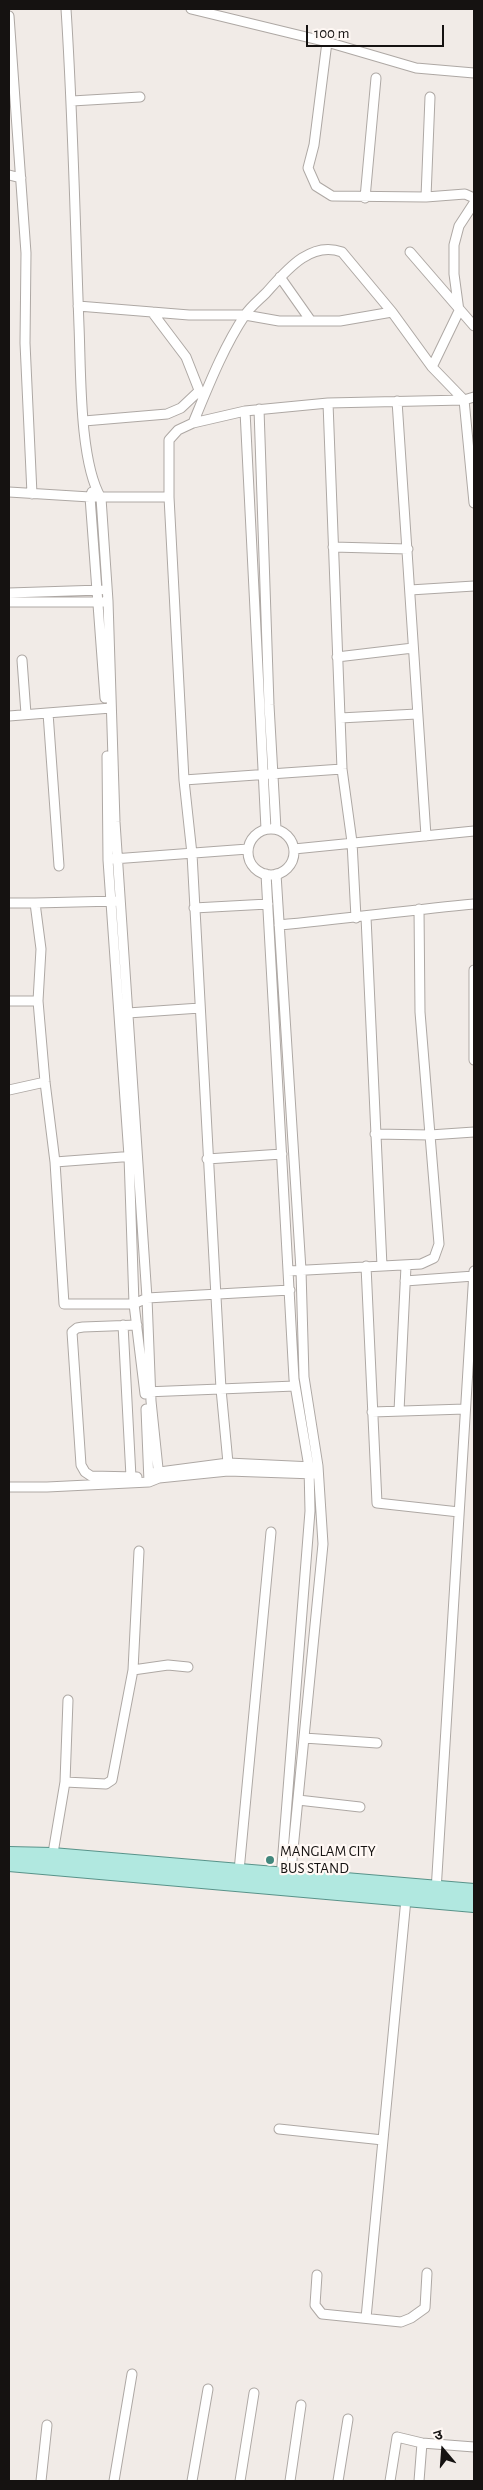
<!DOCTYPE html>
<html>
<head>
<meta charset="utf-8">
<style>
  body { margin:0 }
  #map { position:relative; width:483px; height:2490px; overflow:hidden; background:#f1ebe7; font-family:"Alegreya Sans","Noto Sans Devanagari",sans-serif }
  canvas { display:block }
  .frame { position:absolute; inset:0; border:10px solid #151211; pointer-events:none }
  .north { position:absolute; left:418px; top:2425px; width:50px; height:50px; -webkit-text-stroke:4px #fff8f4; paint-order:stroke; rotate:342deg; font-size:14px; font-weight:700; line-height:20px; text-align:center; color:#151211 }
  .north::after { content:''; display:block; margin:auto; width:18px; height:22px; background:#151211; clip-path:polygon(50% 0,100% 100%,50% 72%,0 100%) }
  .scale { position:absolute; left:306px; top:25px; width:138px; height:22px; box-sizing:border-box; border:2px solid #151211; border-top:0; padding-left:6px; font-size:15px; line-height:18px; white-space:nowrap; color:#151211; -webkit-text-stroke:4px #fff8f4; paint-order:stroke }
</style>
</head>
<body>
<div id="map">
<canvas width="483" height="2490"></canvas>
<div class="frame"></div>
<div class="north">उ</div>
<div class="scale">100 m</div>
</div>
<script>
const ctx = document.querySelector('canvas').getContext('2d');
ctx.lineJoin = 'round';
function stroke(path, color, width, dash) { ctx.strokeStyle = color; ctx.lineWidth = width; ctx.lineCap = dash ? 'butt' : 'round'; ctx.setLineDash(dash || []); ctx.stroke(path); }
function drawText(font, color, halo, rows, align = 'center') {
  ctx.font = font + ' "Alegreya Sans",sans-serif'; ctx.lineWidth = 4.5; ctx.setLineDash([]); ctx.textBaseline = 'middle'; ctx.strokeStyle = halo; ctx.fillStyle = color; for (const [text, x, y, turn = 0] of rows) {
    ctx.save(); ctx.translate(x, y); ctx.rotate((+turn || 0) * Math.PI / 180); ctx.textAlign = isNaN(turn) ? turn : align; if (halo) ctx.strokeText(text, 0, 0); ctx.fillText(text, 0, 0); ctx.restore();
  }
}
const street = new Path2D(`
  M66,9C73,115 75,220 79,326C81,370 79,461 101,498L108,601L115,822L147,1298L151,1401L159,1478
  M191,9L327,42L416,68L474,73
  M9,16L26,253L25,343L32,494
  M327,42L314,145L308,168L316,186L332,196L426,197L465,194L474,198
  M72,101L140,97
  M9,175L21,178
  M426,197L430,97
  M365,198L376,78
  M410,252L474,326
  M280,277L311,321
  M78,306L189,315H245L279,321H340L392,312
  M152,312L186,357L201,395
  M432,367L459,311L454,274V245L459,226L474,203
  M397,401L426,836
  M328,403L342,769L352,842L356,918
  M259,409L269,705L276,829
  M245,411L266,829
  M84,421L167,414L181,408L199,391
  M193,423C208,387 223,348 245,315C250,307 259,300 266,293C285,272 310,240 342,252L392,312L432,367L464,400L474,397
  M9,492L90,497H169L184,780L192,854L221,1389L228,1463
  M92,492L90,497L105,698
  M169,497V440L178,430L193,423L245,411L328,403L464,400L474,503
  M333,547L408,549
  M410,590L474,586
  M9,593L101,590
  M9,602H103
  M337,657L413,648
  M22,660L26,714
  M48,713L59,866
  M9,716L111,708
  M340,718L417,714
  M107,756L108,860L129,1156L134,1304L145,1394
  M184,780L342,769
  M248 852a23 23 0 1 1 46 0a23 23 0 1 1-46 0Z
  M294,849L474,831
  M113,859L248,849
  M266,874L294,1379L309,1467L310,1511L281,1878
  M276,874L301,1270L304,1377L318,1466L323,1544L290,1880
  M9,903H35
  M194,908L268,904
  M419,909L420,1012L430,1135L474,1132
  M366,917L382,1266
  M279,925C345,919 409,910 474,904
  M474,970V1060
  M9,1001H38L45,1082L55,1162L64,1304H134L147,1298L290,1290
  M38,1001L41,949L35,903L117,901
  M128,1013L200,1008
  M9,1090L45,1082
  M207,1159L282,1154
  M55,1162L135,1156
  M366,1266L377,1503L459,1512
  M288,1271L421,1264L434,1258L439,1244L430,1135L375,1134
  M405,1281L474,1276
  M123,1325L131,1477
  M137,1325L83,1327L77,1328L72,1332L81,1465L85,1472L91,1476L137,1477
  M145,1392L295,1386
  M146,1409L149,1482
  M399,1411L406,1266
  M372,1412L465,1409
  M152,1473L228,1463L313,1467
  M9,1487H47L149,1482L159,1478L228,1471L315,1474
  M133,1670L139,1551
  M304,1738L377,1743
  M65,1782L68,1700
  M298,1800L360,1807
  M52,1859L65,1782L106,1784L112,1780L133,1670L168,1665L188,1667
  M239,1871L271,1532
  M436,1891L474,1271
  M279,2129L383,2140
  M317,2275L315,2305L322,2314L401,2322L411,2318L425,2308L427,2273
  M366,2318L406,1899
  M41,2481L47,2425
  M114,2481L132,2374
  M192,2481L208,2389
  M240,2481L254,2393
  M290,2481L301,2405
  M338,2481L348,2419
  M390,2481L397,2437L422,2443L474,2447
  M419,2481L422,2443`);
const primary = new Path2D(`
  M9,1854L52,1855L474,1891
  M9,1864L474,1905`);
stroke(street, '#aea8a4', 11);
stroke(primary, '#59938a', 16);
stroke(street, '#fff', 9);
stroke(primary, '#b1e8e0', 14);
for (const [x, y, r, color] of [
  [270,1860,5,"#42877d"]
]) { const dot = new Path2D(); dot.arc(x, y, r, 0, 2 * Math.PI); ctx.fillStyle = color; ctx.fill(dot); stroke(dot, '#fff8f4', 2); }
drawText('15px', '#151211', '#fff8f4', [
  ["MANGLAM CITY",280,1851],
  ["BUS STAND",280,1868]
], 'left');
</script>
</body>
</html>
